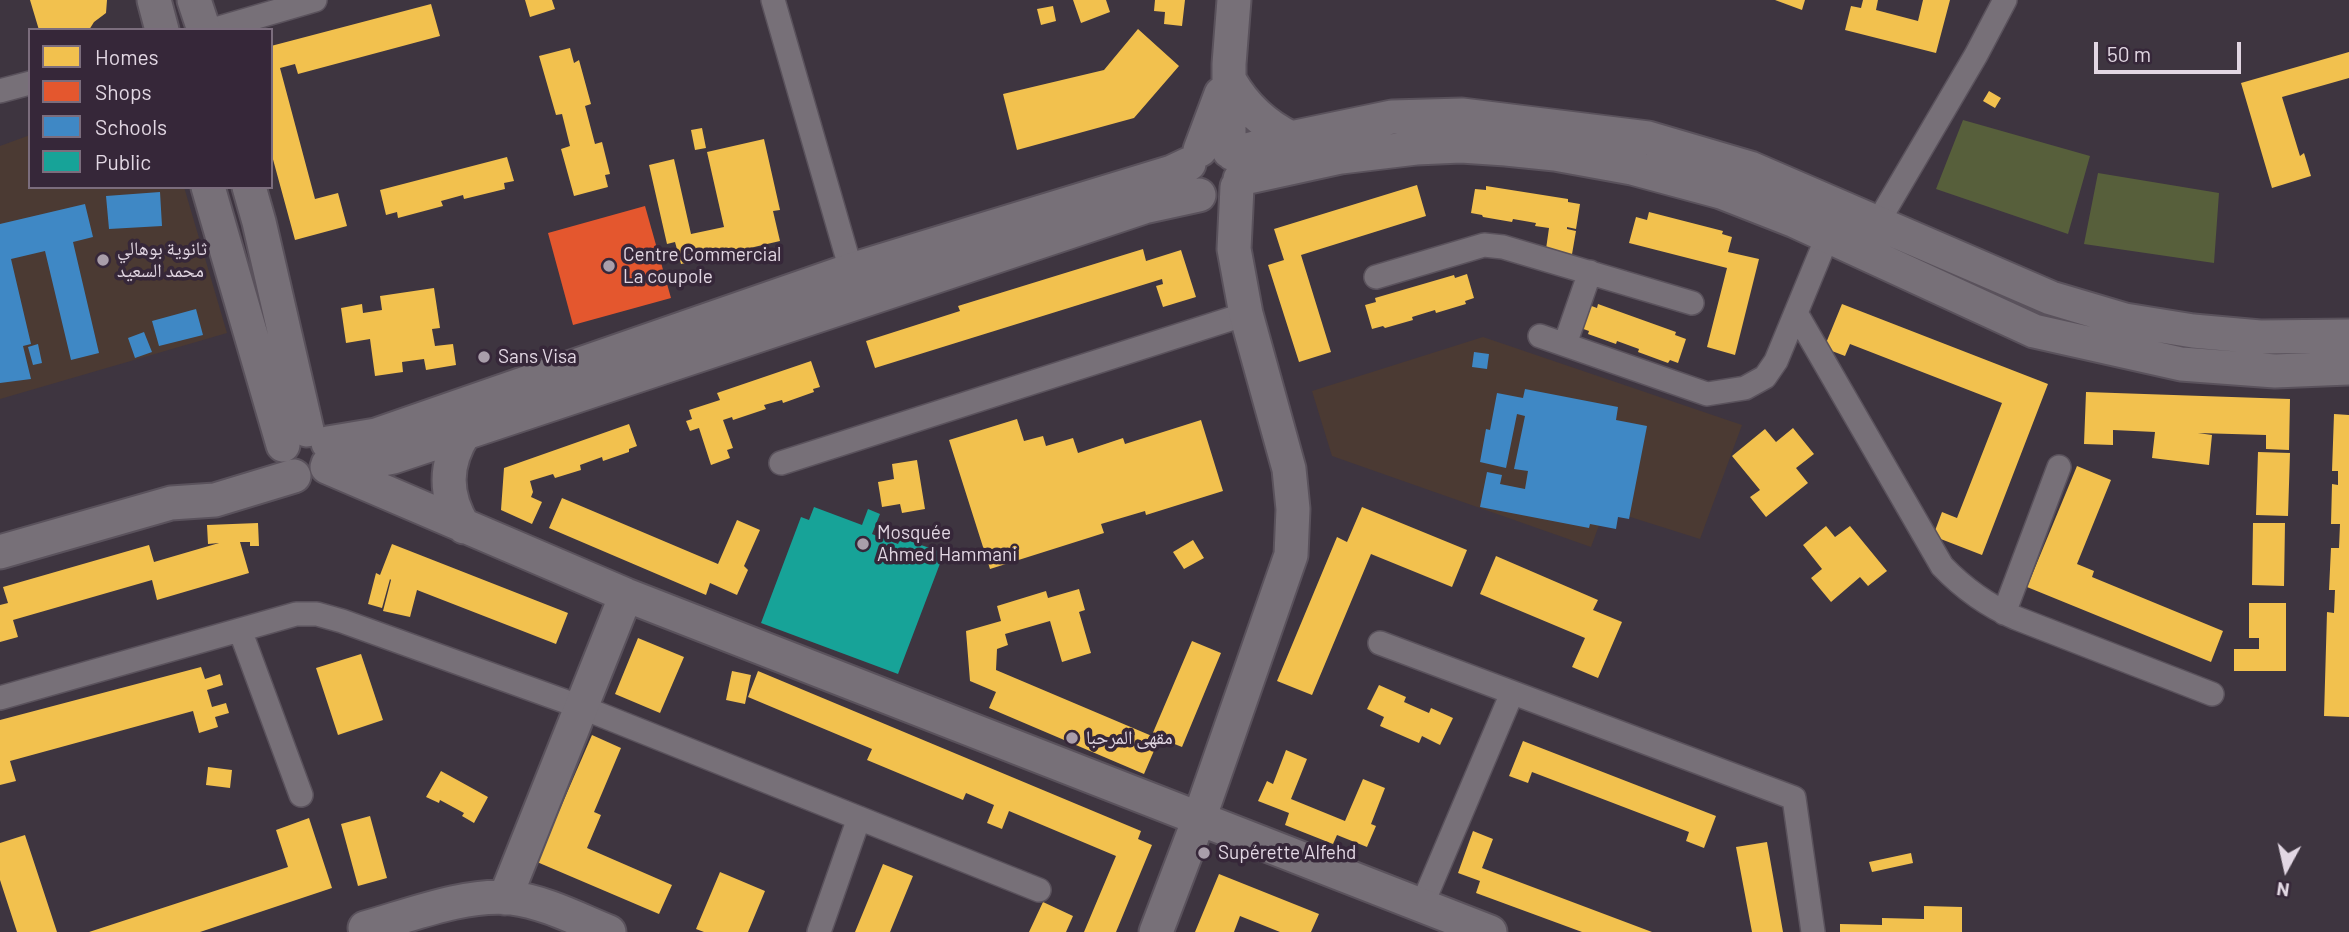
<!DOCTYPE html>
<html>
<head>
<meta charset="utf-8">
<style>
  body { margin:0 }
  #map { position:relative; width:2349px; height:932px; overflow:hidden; background:#3e3540; font-family:Barlow,sans-serif }
  canvas { display:block }
  .legend { position:absolute; left:28px; top:28px; width:245px; height:161px; box-sizing:border-box; background:#362739; border:2px solid #7b6d7d; margin:0; padding:9px 12px; list-style:none; font-size:21px; color:#e2d7e3 }
  .legend li { display:flex; align-items:center; gap:14px; height:35px }
  .legend b { width:35px; border:2px solid #7b6d7d }
  .north { position:absolute; left:2251px; top:834px; width:70px; height:70px; -webkit-text-stroke:5px #362739; paint-order:stroke; rotate:188deg; font-size:19px; font-weight:700; line-height:28px; text-align:center; color:#e2d7e3 }
  .north::after { content:''; display:block; margin:auto; width:24px; height:32px; background:#e2d7e3; clip-path:polygon(50% 0,100% 100%,50% 72%,0 100%) }
  .scale { position:absolute; left:2094px; top:42px; width:147px; height:32px; box-sizing:border-box; border:4px solid #e2d7e3; border-top:0; padding-left:9px; font-size:21px; line-height:24px; white-space:nowrap; color:#e2d7e3; -webkit-text-stroke:5px #362739; paint-order:stroke }
</style>
</head>
<body>
<div id="map">
<canvas width="2349" height="932"></canvas>
<ul class="legend">
<li><b style="height:19px;background:#f2c14e"></b>Homes</li>
<li><b style="height:19px;background:#e4572e"></b>Shops</li>
<li><b style="height:19px;background:#3f88c5"></b>Schools</li>
<li><b style="height:19px;background:#17a398"></b>Public</li>
</ul>
<div class="north">N</div>
<div class="scale">50 m</div>
</div>
<script>
const ctx = document.querySelector('canvas').getContext('2d');
ctx.lineJoin = 'round';
function fillPath(path, color) { ctx.fillStyle = color; ctx.fill(path, 'evenodd'); }
function stroke(path, color, width, dash) { ctx.strokeStyle = color; ctx.lineWidth = width; ctx.lineCap = dash ? 'butt' : 'round'; ctx.setLineDash(dash || []); ctx.stroke(path); }
function drawText(font, color, halo, rows, align = 'center') {
  ctx.font = font + ' Barlow,"Noto Naskh Arabic",sans-serif'; ctx.lineWidth = 7; ctx.setLineDash([]); ctx.textBaseline = 'middle'; ctx.strokeStyle = halo; ctx.fillStyle = color; for (const [text, x, y, turn = 0] of rows) {
    ctx.save(); ctx.translate(x, y); ctx.rotate((+turn || 0) * Math.PI / 180); ctx.textAlign = isNaN(turn) ? turn : align; if (halo) ctx.strokeText(text, 0, 0); ctx.fillText(text, 0, 0); ctx.restore();
  }
}
fillPath(new Path2D(`
  M30,135V187H184L227,333L0,399V146Z
  M1483,337L1742,425L1700,539L1605,509L1591,547L1332,456L1312,391Z`), '#4b3a33');
fillPath(new Path2D(`
  M1963,120L2090,156L2068,234L1936,189Z
  M2098,173L2219,193L2214,263L2084,244Z`), '#575f3b');
fillPath(new Path2D(`
  M30,0H107L106,13L94,22L89,30H39Z
  M525,0H552L555,9L530,17Z
  M1073,0H1106L1110,12L1081,23Z
  M1155,0H1185L1182,26L1164,24L1165,12L1154,11Z
  M1775,0H1805L1802,10Z
  M1863,0H1878L1876,10L1918,21L1923,0H1950L1936,53L1845,30L1851,6L1861,8Z
  M431,4L440,36L298,74L295,64L280,68L315,199L338,193L347,226L295,240L271,152V46Z
  M1053,6L1056,21L1041,25L1037,9Z
  M1138,29L1179,66L1134,118L1017,150L1003,94L1104,70Z
  M570,48L574,63L579,60L591,104L585,106L595,144L602,142L610,174L605,175L608,187L574,196L561,149L570,146L562,114L556,115L539,56Z
  M2349,52V78L2282,97L2300,156L2304,153L2311,176L2272,188L2241,83Z
  M1989,91L2001,98L1995,108L1983,101Z
  M702,128L706,148L695,150L691,130Z
  M764,139L780,210L773,211L780,241L681,264L675,242L667,244L649,165L674,159L691,234L724,227L707,152Z
  M507,157L514,181L504,183L505,189L464,199L463,195L441,201L443,206L398,218L397,212L386,215L380,190Z
  M1417,185L1426,216L1301,255L1331,352L1299,362L1268,265L1284,260L1274,229Z
  M1486,186L1568,199V202L1580,204L1576,229L1567,227V229L1576,231L1571,260L1545,256L1549,228L1535,226L1536,223L1513,219L1512,222L1483,217L1482,215L1471,213L1475,189L1486,190Z
  M1649,212L1723,231L1722,234L1732,237L1728,252L1759,259L1735,355L1707,347L1727,268L1629,243L1636,217L1647,220Z
  M1143,249L1146,261L1181,250L1196,297L1163,307L1156,286L1163,284L1162,279L875,368L866,341L960,311L958,306Z
  M1467,274L1474,298L1465,301L1466,304L1436,313L1435,310L1412,317L1413,320L1385,328L1383,326L1372,329L1365,305L1376,302L1375,298L1454,275L1455,278Z
  M434,288L440,328L432,329L435,346L453,344L456,365L426,370L424,359L402,362L403,372L375,376L370,339L346,343L341,308L362,304L363,313L382,310L380,296Z
  M1586,304L1597,308L1598,304L1676,332L1675,335L1686,339L1678,363L1670,360L1668,363L1638,352L1639,349L1617,341L1616,344L1588,334L1589,331L1578,327Z
  M1842,304L2048,384L1982,555L1933,536L1942,512L1957,518L2002,403L1850,344L1845,356L1824,348Z
  M811,361L820,387L813,389L814,392L783,403L782,400L764,405L766,409L733,420L732,417L723,420L733,448L727,450L730,458L711,465L699,428L690,431L686,421L692,419L689,410L720,400L717,393Z
  M2086,392L2290,399L2289,450L2266,449V435L2198,433L2212,435L2209,465L2152,458L2155,432L2113,430V445L2084,444Z
  M2334,414L2349,415V717L2324,716L2327,612L2334,613L2335,590H2329L2331,548H2339L2340,524H2331L2332,484L2338,485V471H2332Z
  M1017,419L1024,441L1043,436L1046,446L1073,438L1078,453L1123,438L1125,444L1201,420L1223,491L1146,515L1145,511L1101,524L1104,533L990,569L949,440Z
  M629,424L637,446L629,449V452L603,461L602,457L580,465L581,470L555,478L553,474L530,481L533,492L531,497L542,502L532,524L501,510L504,468Z
  M1793,428L1814,454L1796,468L1808,483L1766,517L1750,497L1760,490L1732,456L1765,429L1776,442Z
  M2258,452L2290,453L2288,516L2256,515Z
  M917,460L925,509L902,513L900,504L882,507L878,482L894,479L892,464Z
  M2077,466L2111,480L2077,564L2094,571L2092,577L2223,631L2211,662L2027,587Z
  M562,498L718,564L737,520L760,530L744,566L748,570L737,595L710,583L706,595L549,528Z
  M1362,507L1467,550L1452,587L1371,554L1312,695L1277,681L1337,537L1347,542Z
  M258,523L259,546H250V542H240L249,573L157,600L152,580L13,620L18,637L0,642V605L8,603L3,587L149,545L154,562L219,543L208,544L207,525Z
  M2253,523H2285L2284,586L2252,585Z
  M1826,526L1835,537L1850,526L1887,571L1868,586L1860,577L1831,602L1811,578L1822,569L1803,545Z
  M1193,540L1204,558L1184,569L1173,552Z
  M392,544L568,613L556,644L417,590L410,617L383,611L391,580L390,579L382,608L368,604L376,573L380,575Z
  M1496,556L1598,600L1593,610L1622,622L1598,678L1572,667L1585,638L1480,594Z
  M1079,589L1085,610L1079,612L1091,653L1062,662L1050,621L1005,634L1008,645L997,649L996,670L1159,739L1144,774L989,708L996,692L970,681L966,631L1001,621L997,606L1046,591L1048,598Z
  M2249,603H2286V671H2234V649H2259V638H2249Z
  M638,638L684,657L660,713L615,694Z
  M1192,641L1221,653L1182,747L1152,735Z
  M361,654L383,720L338,735L316,668Z
  M201,667L205,679L220,674L223,685L207,690L212,707L226,703L229,713L215,717L218,727L199,733L193,711L10,761L16,781L0,785V720Z
  M732,671L751,675L745,704L726,700Z
  M758,671L1141,831L1138,839L1152,845L1116,932H1084L1116,856L1009,811L1002,829L987,823L994,805L966,793L963,800L867,760L872,749L748,697Z
  M1379,685L1406,697L1404,702L1429,713L1431,708L1453,718L1440,745L1422,736L1419,743L1380,726L1384,717L1367,709Z
  M592,735L621,748L594,812L601,815L587,848L672,885L659,914L537,862Z
  M1523,741L1716,816L1704,848L1686,841L1689,832L1532,772L1528,783L1509,776Z
  M1286,750L1307,759L1291,799L1345,821L1363,779L1385,788L1371,824L1376,826L1367,847L1337,835L1333,844L1285,825L1289,813L1258,801L1267,781L1273,784Z
  M208,767L232,770L230,788L206,785Z
  M441,771L488,797L474,823L462,816L464,813L440,800L439,803L426,797Z
  M370,816L387,878L358,886L341,824Z
  M309,818L332,888L200,932H89L288,867L276,830Z
  M1473,831L1493,839L1482,868L1652,932H1582L1476,893L1480,881L1458,873Z
  M25,835L57,932H17L0,880V843Z
  M1767,842L1783,932H1752L1736,847Z
  M1911,853L1913,863L1872,872L1869,862Z
  M883,864L913,876L890,932H855Z
  M720,872L765,891L748,932H704L696,929Z
  M1219,874L1319,914L1311,932H1280L1240,916L1234,932H1195Z
  M1043,902L1073,916L1066,932H1029Z
  M1924,906L1962,907V932H1840V924L1882,925V918L1924,919Z`), '#f2c14e');
fillPath(new Path2D(`
  M645,206L671,298L573,325L548,233Z`), '#e4572e');
fillPath(new Path2D(`
  M160,192L162,226L109,229L106,196Z
  M85,204L93,237L73,242L99,353L71,360L45,251L11,259L31,344L23,346L31,379L0,383V224Z
  M196,309L203,335L159,346L152,321Z
  M144,332L152,352L135,358L128,338Z
  M38,344L42,363L33,365L28,347Z
  M1474,352L1489,354L1487,369L1472,367Z
  M1525,389L1618,407L1616,420L1647,426L1629,519L1618,517L1616,529L1590,524L1589,528L1480,507L1487,472L1502,475L1500,484L1525,489L1528,471L1514,469L1525,416L1517,414L1506,468L1480,462L1486,429L1490,430L1497,393L1523,398Z`), '#3f88c5');
fillPath(new Path2D(`
  M814,507L862,525L868,509L880,514L872,534L898,544L901,538L944,553L898,674L761,623L801,517L809,520Z`), '#17a398');
const street = new Path2D(`
  M773,0L851,270
  M212,30L315,0
  M0,91L30,83
  M1877,236L1878,222L1976,55L2005,0
  M1376,277L1484,245L1503,247L1692,303
  M1796,313L1942,566C1964,589 1986,605 2016,618L2212,694
  M1540,336L1707,394L1745,388L1765,377L1776,361L1828,235
  M1565,344L1590,272
  M781,463L1246,314
  M2004,613L2059,467
  M240,630L301,795
  M1380,643L1794,798L1813,932
  M0,698L296,614H317L342,621L581,707L1039,890
  M1422,905L1512,693
  M819,932L859,818`);
const secondary = new Path2D(`
  M154,0L162,30
  M194,0L204,30
  M1230,81C1245,107 1264,125 1291,138
  M1200,150L1221,94
  M1229,151V64L1234,0
  M1233,154L1291,138L1392,117L1462,115L1648,138L1750,168L2051,298L2125,320L2193,331L2260,337L2349,336
  M1240,179L1341,157L1416,148L1461,146L1506,149L1555,154L1632,168L1721,192L1795,221L2034,331L2181,364L2275,371L2349,368
  M208,187L283,445
  M249,187L259,222L307,430
  M328,443L376,435L851,270L1172,172L1189,164
  M328,464L373,461L393,457L1144,207L1199,195
  M327,467L626,595L1490,932
  M464,527C444,495 444,464 465,432
  M0,552L171,503L215,500L294,476
  M505,898L626,595
  M366,932L365,928C411,915 465,893 512,898C545,902 579,920 609,932
  M1156,932L1199,819L1291,555L1293,509L1289,469L1246,314L1234,249L1237,187`);
stroke(street, '#5a525c', 26);
stroke(secondary, '#5a525c', 37);
stroke(street, '#777078', 23);
stroke(secondary, '#777078', 33);
for (const [x, y, r, color] of [
  [103,260,7,"#a99eaa"],
  [609,266,7,"#a99eaa"],
  [484,357,7,"#a99eaa"],
  [863,544,7,"#a99eaa"],
  [1072,738,7,"#a99eaa"],
  [1204,853,7,"#a99eaa"]
]) { const dot = new Path2D(); dot.arc(x, y, r, 0, 2 * Math.PI); ctx.fillStyle = color; ctx.fill(dot); stroke(dot, '#362739', 2.5); }
drawText('19px', '#e2d7e3', '#362739', [
  ["ثانوية بوهالي",117,249],
  ["محمد السعيد",117,271],
  ["Centre Commercial",623,255],
  ["La coupole",623,277],
  ["Sans Visa",498,357],
  ["Mosquée",877,533],
  ["Ahmed Hammani",877,555],
  ["مقهى المرحبا",1086,738],
  ["Supérette Alfehd",1218,853]
], 'left');
</script>
</body>
</html>
